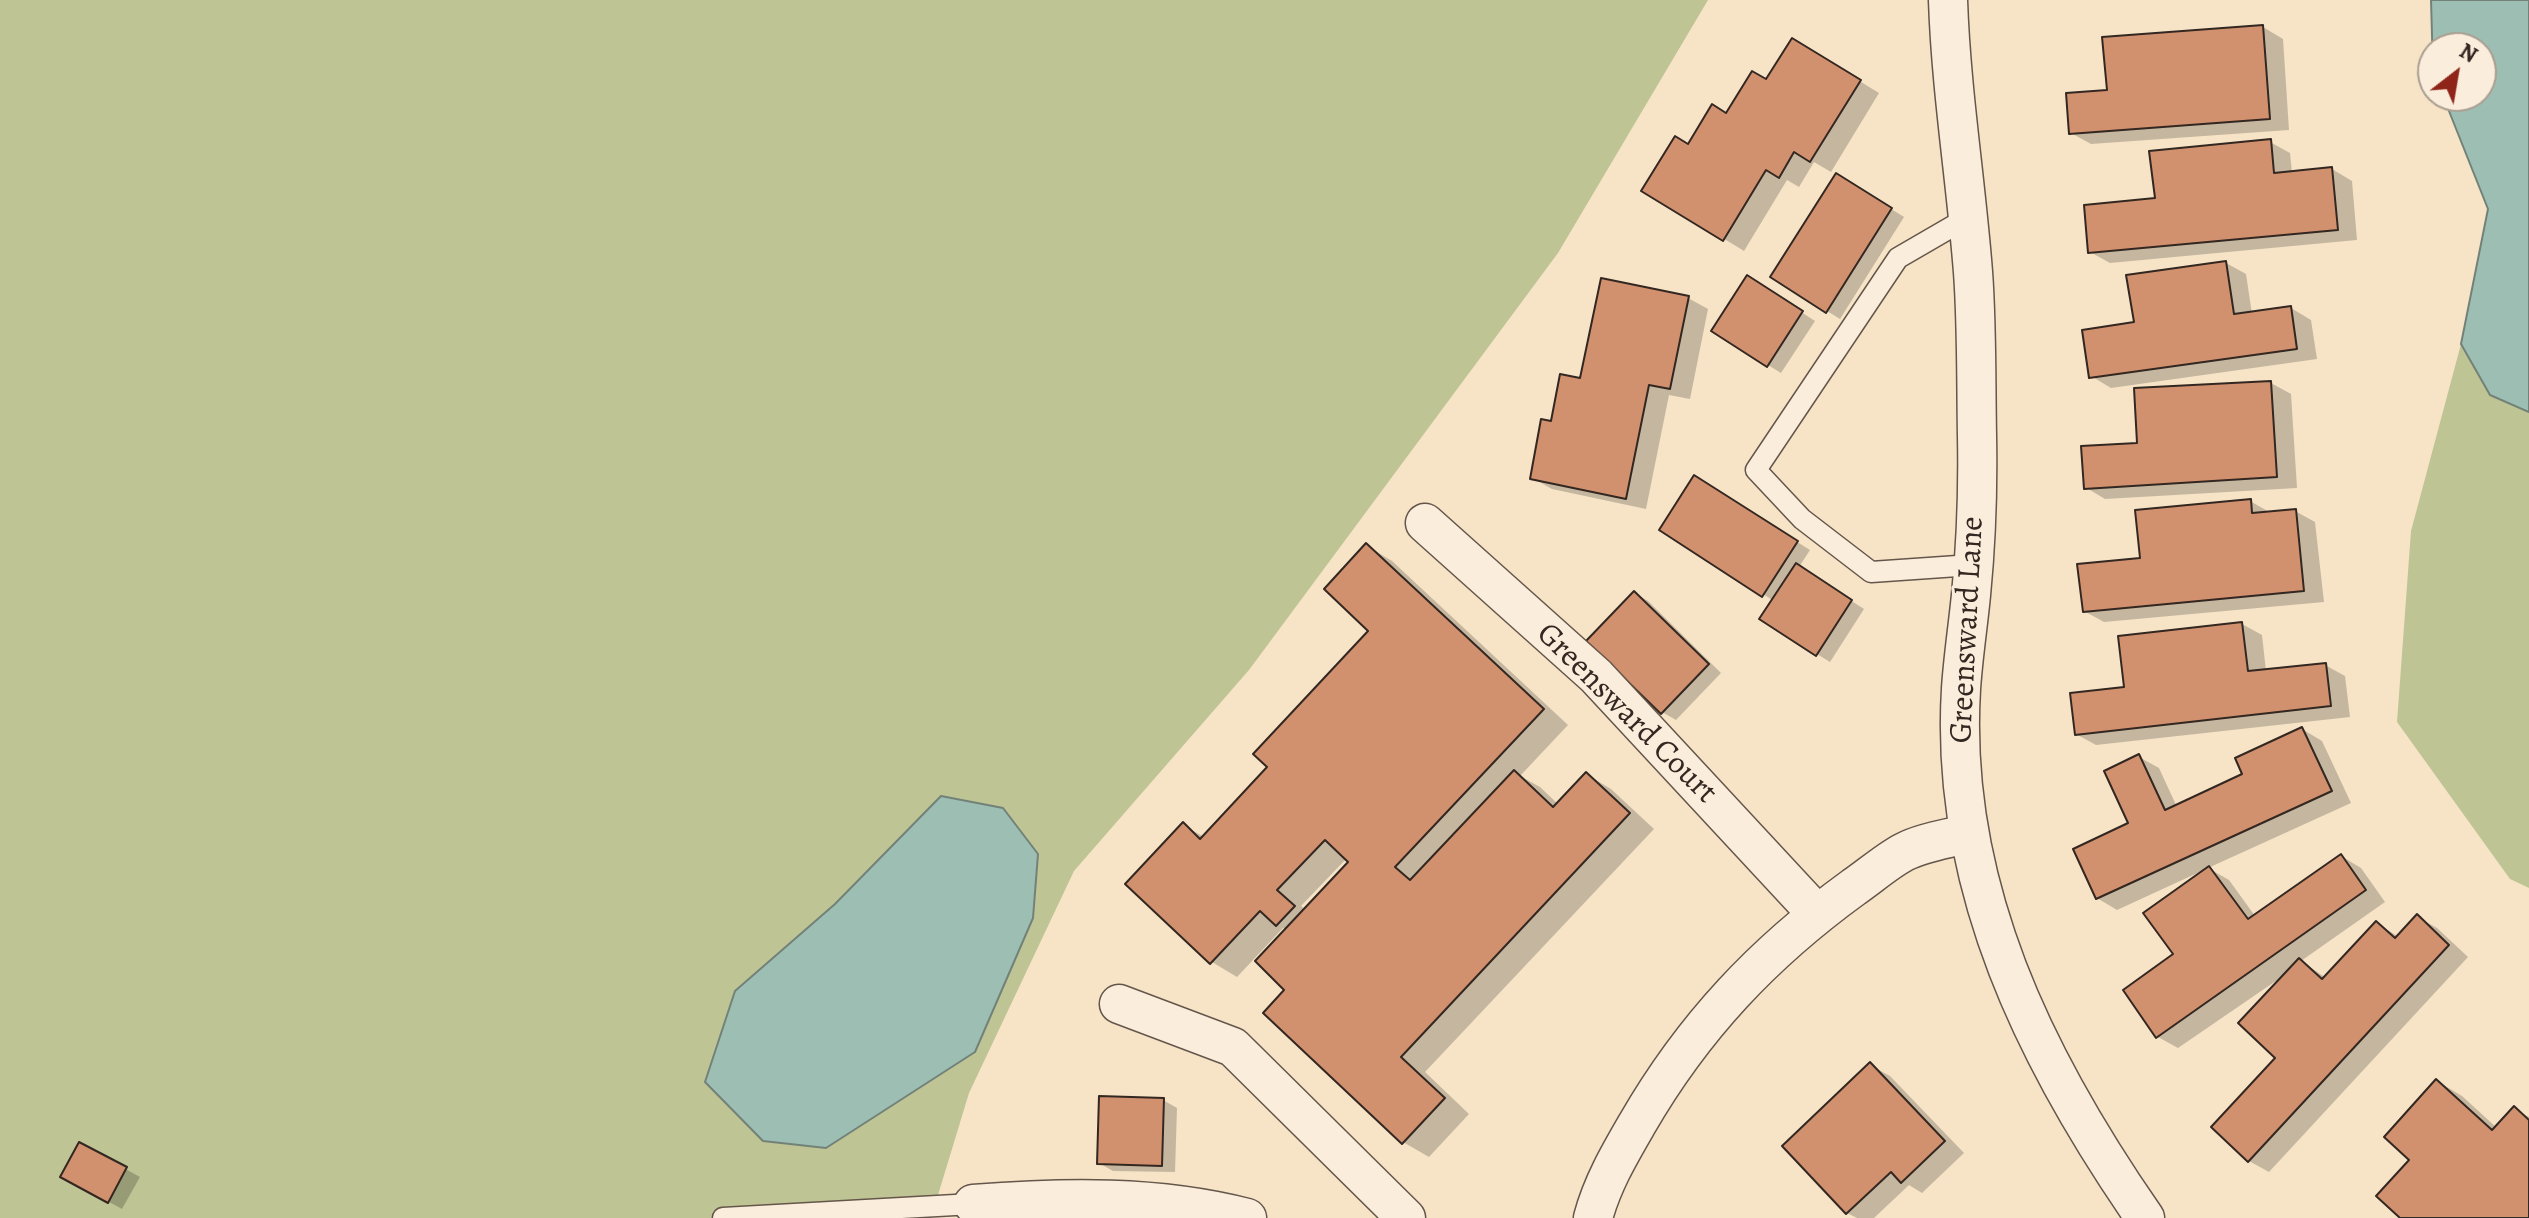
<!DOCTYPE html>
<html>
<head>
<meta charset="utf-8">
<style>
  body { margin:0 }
  #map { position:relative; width:2529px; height:1218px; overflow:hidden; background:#f7e4c7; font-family:Alegreya,serif }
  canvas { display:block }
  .north { position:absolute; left:2417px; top:32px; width:80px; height:80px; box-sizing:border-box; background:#faeddb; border:2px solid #aa9e91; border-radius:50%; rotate:31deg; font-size:22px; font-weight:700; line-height:32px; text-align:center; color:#332721 }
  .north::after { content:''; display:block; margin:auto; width:28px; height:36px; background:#8f2418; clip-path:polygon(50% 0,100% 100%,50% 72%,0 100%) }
</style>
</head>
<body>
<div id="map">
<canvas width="2529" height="1218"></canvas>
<div class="north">N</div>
</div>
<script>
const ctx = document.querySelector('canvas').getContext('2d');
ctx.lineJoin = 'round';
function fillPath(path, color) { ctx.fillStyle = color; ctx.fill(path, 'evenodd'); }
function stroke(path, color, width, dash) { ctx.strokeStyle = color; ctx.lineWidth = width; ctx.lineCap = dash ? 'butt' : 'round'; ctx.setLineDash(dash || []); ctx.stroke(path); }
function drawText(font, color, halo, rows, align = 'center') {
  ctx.font = font + ' Alegreya,serif'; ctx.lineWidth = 6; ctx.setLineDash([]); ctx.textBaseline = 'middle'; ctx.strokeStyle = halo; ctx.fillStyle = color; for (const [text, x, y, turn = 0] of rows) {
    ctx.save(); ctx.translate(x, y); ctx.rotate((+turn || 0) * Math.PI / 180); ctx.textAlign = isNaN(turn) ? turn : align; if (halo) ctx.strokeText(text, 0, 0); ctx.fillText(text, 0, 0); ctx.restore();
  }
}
fillPath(new Path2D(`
  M0,0H1708L1558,253L1249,670L1074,871L969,1093L931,1218H0Z
  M2431,0H2529V888L2510,879L2397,722L2411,531L2461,344L2488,209L2443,96H2481V48H2433V70Z`), '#bfc494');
const water = new Path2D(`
  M2431,0H2529V412L2490,395L2461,344L2488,209L2443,96H2481V48H2433V70Z
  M941,796L1003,808L1038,854L1033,918L975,1052L826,1148L763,1141L705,1082L735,991L835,904Z`);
fillPath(water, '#9dbfb3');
stroke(water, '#738279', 2);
fillPath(new Path2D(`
  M2263,27L2283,39L2289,130L2091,144L2071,133Z
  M1812,52L1879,93L1831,172L1814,162L1799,187L1787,180L1744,251L1644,190L1689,146L1767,81Z
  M2270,142L2290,153L2292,173L2332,169L2352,181L2357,240L2110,263L2090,252Z
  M1850,183L1904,217L1840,319L1827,311Z
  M2226,263L2246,274L2252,314L2291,308L2311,320L2317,359L2111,388L2091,376L2136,324Z
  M1761,286L1815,321L1781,373L1768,365Z
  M1688,298L1708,309L1690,399L1669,395L1646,509L1552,489L1532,478L1552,423L1582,381Z
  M2271,383L2291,394L2297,488L2105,499L2085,487L2140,445Z
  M1708,486L1810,550L1799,567L1864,609L1830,662L1817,654L1774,601L1662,530Z
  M2250,501L2271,513L2295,511L2315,522L2324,602L2104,622L2084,611L2142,560Z
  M1367,546L1392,561L1568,725L1520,776L1540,787L1558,804L1586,774L1611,789L1654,829L1425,1072L1469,1114L1429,1157L1403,1142L1287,990V930L1283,928L1237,977L1212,962L1183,825L1204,837L1270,767L1371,631ZM1347,858L1351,862L1306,910L1301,906Z
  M1634,593L1648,601L1721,673L1676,720L1662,712Z
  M2242,624L2262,635L2266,671L2325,665L2345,676L2350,717L2096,745L2076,734L2126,689Z
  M2302,729L2322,741L2351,803L2208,868L2229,880L2255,916L2341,856L2361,868L2385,902L2301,961L2326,978L2376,923L2399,937L2417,917L2437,928L2468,957L2269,1172L2249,1161L2214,1127L2278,1058L2286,974L2178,1048L2158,1037L2125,991L2176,955L2204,870L2117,910L2097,898L2131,824L2139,757L2159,768L2177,807L2245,775Z
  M1870,1065L1890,1076L1964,1153L1922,1193L1909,1185L1874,1218H1857L1847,1213Z
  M2437,1081L2462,1096L2497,1128L2514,1109L2529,1117V1218H2403L2412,1160Z
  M1163,1100L1177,1108L1175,1172L1113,1171L1099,1163Z
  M80,1144L140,1177L122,1209L76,1184Z`), '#0003');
const building = new Path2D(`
  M2263,25L2270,119L2069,134L2066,93L2107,90L2102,37Z
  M1792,38L1861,80L1810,162L1794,152L1779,178L1766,170L1723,241L1641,191L1675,136L1688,144L1712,104L1726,113L1752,71L1766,79Z
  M2271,139L2274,173L2332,167L2338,230L2088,253L2084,205L2155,198L2149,151Z
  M1836,173L1892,208L1826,313L1770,277Z
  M2226,261L2234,314L2291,306L2297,349L2089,378L2082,330L2134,322L2126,275Z
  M1747,275L1803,311L1767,367L1711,331Z
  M1601,278L1689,296L1670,389L1649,385L1626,499L1530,479L1541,419L1551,421L1560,374L1580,378Z
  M2271,381L2277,477L2084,489L2081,446L2137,443L2134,388Z
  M1694,475L1798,541L1762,597L1659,530Z
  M2251,499L2252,513L2296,509L2304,591L2083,612L2077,564L2140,558L2135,510Z
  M1366,543L1544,709L1395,867L1410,880L1514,770L1553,807L1586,772L1630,813L1401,1057L1445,1098L1402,1144L1263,1013L1284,990L1255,961L1348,862L1325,840L1277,890L1295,906L1276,926L1260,911L1210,964L1125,884L1183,822L1200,839L1267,767L1253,754L1368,631L1324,589Z
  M1796,563L1852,600L1816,656L1759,619Z
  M1634,591L1709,664L1661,714L1586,641Z
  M2242,622L2248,671L2326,663L2331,706L2075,735L2070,693L2124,687L2118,636Z
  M2302,727L2332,791L2096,899L2073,849L2128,823L2104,771L2139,754L2165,810L2242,774L2235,758Z
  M2341,854L2366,890L2156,1038L2123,990L2173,954L2143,913L2209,866L2248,919Z
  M2417,914L2449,945L2248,1162L2211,1127L2275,1058L2238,1023L2299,958L2322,979L2376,921L2395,938Z
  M1870,1062L1945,1141L1901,1183L1891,1172L1846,1214L1782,1146Z
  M2436,1079L2492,1130L2514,1106L2529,1120V1218H2400L2376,1196L2409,1160L2384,1137Z
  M1099,1096L1164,1098L1162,1166L1097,1164Z
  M79,1142L127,1167L108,1203L60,1177Z`);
fillPath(building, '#d2916e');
stroke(building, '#332721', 2);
const service = new Path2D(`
  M1967,218L1898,258L1756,470L1802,519L1871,572L1972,565
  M723,1218L973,1204`);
const minor = new Path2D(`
  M1948,0C1951,91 1966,181 1973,272C1977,326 1976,382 1977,436C1978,487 1976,544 1971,595C1968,626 1963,658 1961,689C1949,886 2036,1061 2145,1218
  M1425,523L1596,676L1817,914
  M1119,1004L1233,1047L1406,1218
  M973,1204C1064,1197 1158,1195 1247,1218
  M1593,1218C1602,1184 1619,1155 1637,1124C1693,1027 1763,953 1854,887C1870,876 1887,861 1904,852C1923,842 1948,839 1969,833`);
stroke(service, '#64564a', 23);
stroke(minor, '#64564a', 41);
stroke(service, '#faeddb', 20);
stroke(minor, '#faeddb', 38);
drawText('32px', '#332721', '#faeddb', [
  ["Greensward Lane",1968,630,-87],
  ["Greensward Court",1626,714,45]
]);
</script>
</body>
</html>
